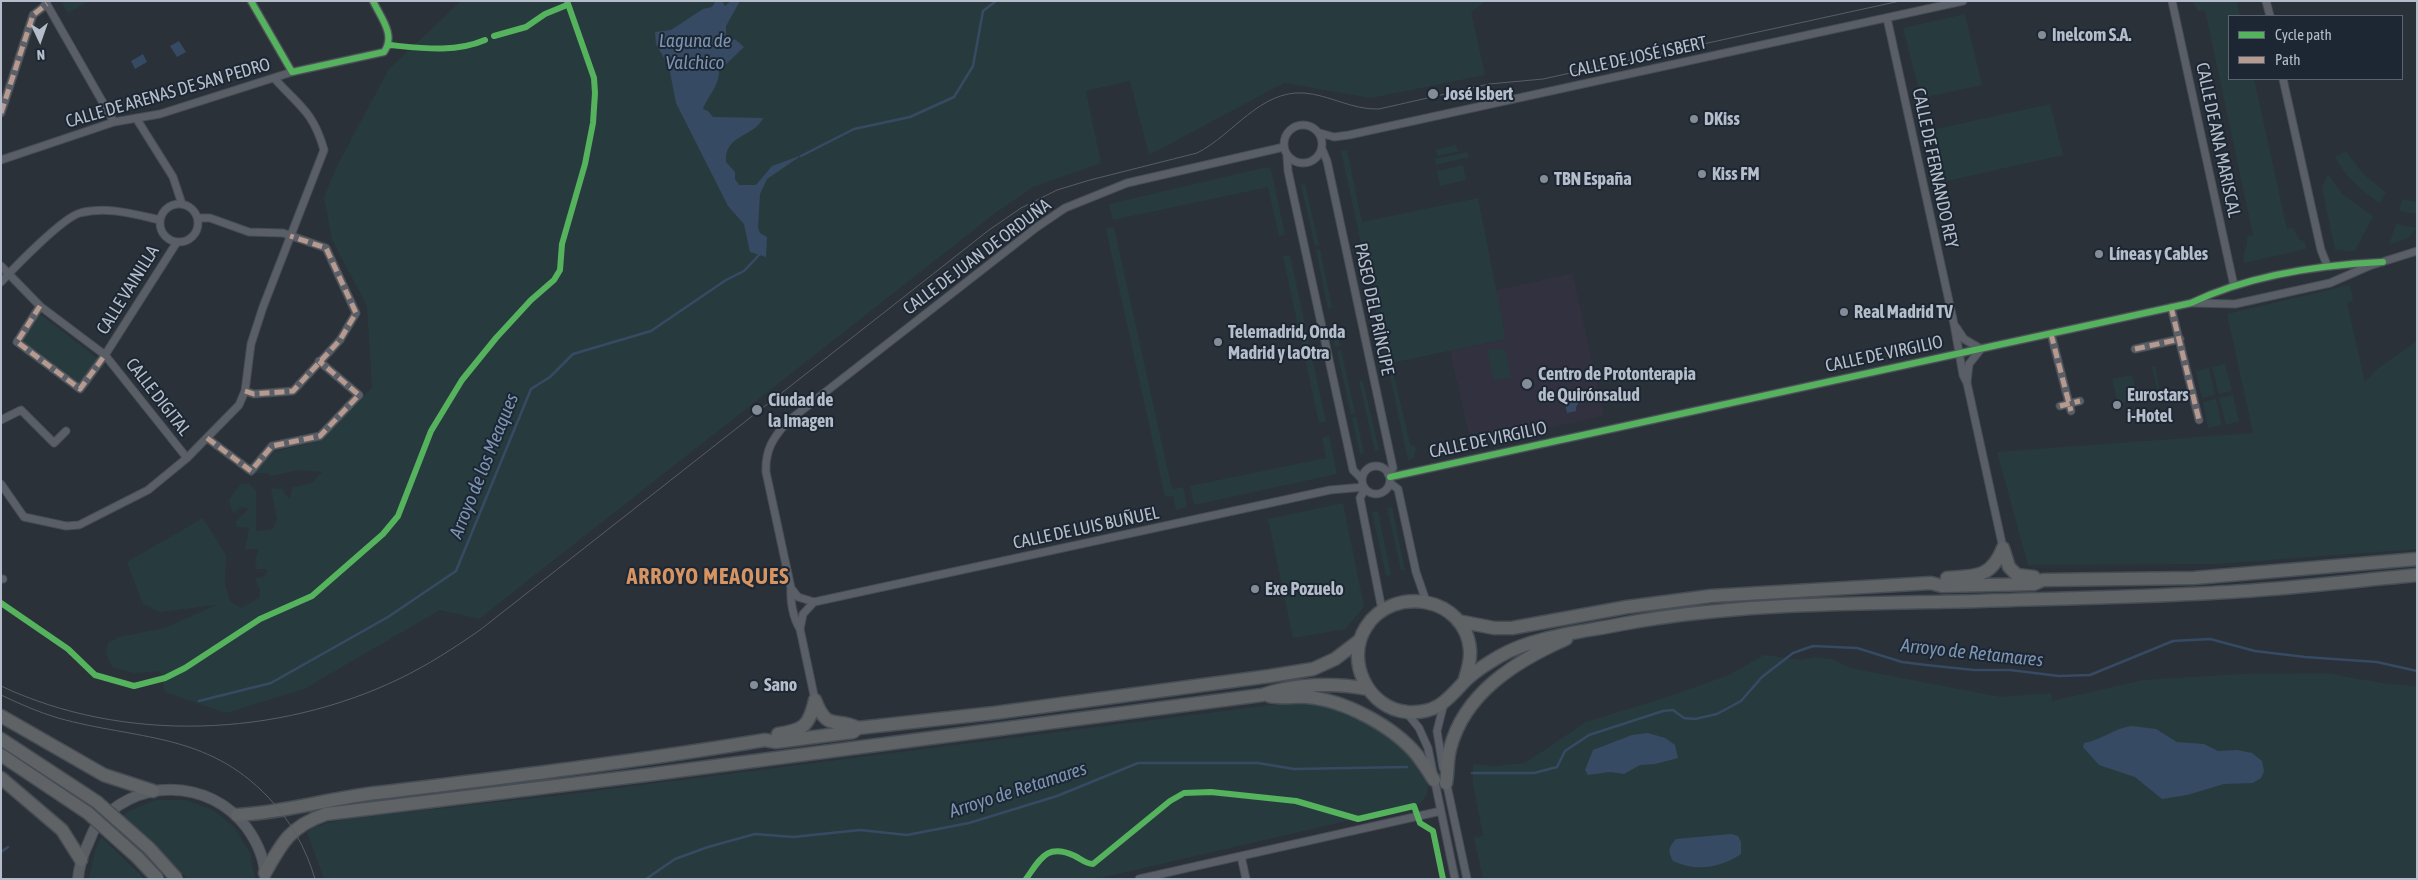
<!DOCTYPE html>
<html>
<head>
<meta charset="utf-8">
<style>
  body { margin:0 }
  #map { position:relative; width:2418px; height:880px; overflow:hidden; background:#2a3139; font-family:"Asap Condensed",sans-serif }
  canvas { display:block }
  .frame { position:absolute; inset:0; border:2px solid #b5bdca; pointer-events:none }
  .legend { position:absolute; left:2228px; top:15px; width:175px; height:65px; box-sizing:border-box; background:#1d2734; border:1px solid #5a6370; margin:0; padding:6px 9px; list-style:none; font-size:15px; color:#b5bdca }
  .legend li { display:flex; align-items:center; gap:10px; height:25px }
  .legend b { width:25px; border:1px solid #5a6370 }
  .north { position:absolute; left:15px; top:15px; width:50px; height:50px; -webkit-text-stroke:4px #1d2734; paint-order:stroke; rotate:177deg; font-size:14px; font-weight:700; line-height:20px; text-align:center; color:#b5bdca }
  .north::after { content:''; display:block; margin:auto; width:18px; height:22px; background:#b5bdca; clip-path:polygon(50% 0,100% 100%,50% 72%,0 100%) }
</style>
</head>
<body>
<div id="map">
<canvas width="2418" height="880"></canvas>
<div class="frame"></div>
<ul class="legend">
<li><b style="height:6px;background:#56b35d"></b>Cycle path</li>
<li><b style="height:6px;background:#b69a8f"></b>Path</li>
</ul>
<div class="north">N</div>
</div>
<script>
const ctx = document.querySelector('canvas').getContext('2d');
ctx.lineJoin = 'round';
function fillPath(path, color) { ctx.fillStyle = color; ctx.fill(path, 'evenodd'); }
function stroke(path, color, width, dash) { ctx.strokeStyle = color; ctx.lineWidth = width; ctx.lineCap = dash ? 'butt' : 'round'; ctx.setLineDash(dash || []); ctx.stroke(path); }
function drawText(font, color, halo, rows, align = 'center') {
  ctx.font = font + ' "Asap Condensed",sans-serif'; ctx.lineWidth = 4; ctx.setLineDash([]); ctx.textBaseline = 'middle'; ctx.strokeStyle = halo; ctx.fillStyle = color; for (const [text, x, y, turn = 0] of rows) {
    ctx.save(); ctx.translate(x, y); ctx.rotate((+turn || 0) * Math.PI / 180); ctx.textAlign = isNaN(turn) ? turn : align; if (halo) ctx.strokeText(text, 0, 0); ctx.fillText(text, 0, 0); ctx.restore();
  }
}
fillPath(new Path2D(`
  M1573,273L1604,416L1471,445L1450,351L1506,339L1496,290Z`), '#31313f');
fillPath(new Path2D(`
  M61,1H89L68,13Z
  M461,1H1486L1471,12L1485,75L1371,98L1284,83L1149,155L1130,81L1086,91L1101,163L1033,187L994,214L479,619L440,610L304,689L226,713L165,692L160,671L134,673L112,667L106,654L108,643L119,637L165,628L216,605L160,612L143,604L127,562L203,518L226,555L225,584L230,601L241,608L259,598L260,590L255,578L265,577L267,569H257L255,560L259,549H245L249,528L237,527L235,522L249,509L241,507L233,513L229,500L241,484H249L256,490V531L273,529L277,519L271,488L282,489L289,499L293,487L312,483L322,472L300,470L270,476L268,473H254L274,452L320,441L372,387L367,306L332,240L324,197L338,164L389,69Z
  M2192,1H2243L2237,3L2240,16H2229V79H2254L2287,229L2293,228L2299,239L2305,242L2306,249L2244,263C2242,253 2248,248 2247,237L2253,235L2205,10L2198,11Z
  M1965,14L1982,85L1921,98L1903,28Z
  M2050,104L2063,155L1938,183L1927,131Z
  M1456,145L1458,151L1437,156L1436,150Z
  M1347,150L1362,222L1478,198L1506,339L1391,363L1410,444L1417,448L1414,454L1415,458L1408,460L1341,151Z
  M2346,151L2363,174L2386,192L2380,203C2361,191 2346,177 2335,157Z
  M1468,152L1469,157L1436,165L1435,159Z
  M1463,165L1466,180L1440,186L1437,171Z
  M1267,167L1271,169L1285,235L1279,236L1268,187L1113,220L1109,204Z
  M2328,174L2342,194L2373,216L2355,251L2335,250L2322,188Z
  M1305,184L1319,245L1315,246L1301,185Z
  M2402,199L2417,202V214L2399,211Z
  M2396,224L2417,228L2408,238L2389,245Z
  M1114,227L1172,489L1183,487L1187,507L1176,510L1173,496L1165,497L1106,229Z
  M1320,249L1332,308L1328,309L1316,250Z
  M1290,255L1326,422L1319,423L1283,256Z
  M2350,285L2353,300L2347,303L2365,382L2377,369L2417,341V549L2217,564L2028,565L1997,452L2253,433L2227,314Z
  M40,314L98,359L80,383L23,342Z
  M1335,322L1340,346L1335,347L1331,323Z
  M1501,348L1506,353L1511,377L1494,381L1487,350Z
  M1341,350L1355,413L1351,414L1337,351Z
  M2225,364L2232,391L2219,394L2212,367Z
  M2155,366L2162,402H2160L2152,367Z
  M2209,368L2215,395L2202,398L2196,371Z
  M2132,375L2138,399L2118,404L2112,379Z
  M1359,381H1363L1379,450L1375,451Z
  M2233,395L2239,421L2226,425L2219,398Z
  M2216,399L2222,425L2208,428L2203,402Z
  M1356,417L1364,453L1360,454L1352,418Z
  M1329,436L1337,474L1194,505L1190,486L1326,458L1322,438Z
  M1343,503L1364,607L1345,629L1293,638L1268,519Z
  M1392,507L1405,570H1401L1387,508Z
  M1378,511L1391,575L1386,576L1372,512Z
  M1764,655L1801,660L1816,657L1832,659L1850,668L2001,697L2051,693L2052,701L2143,680L2241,674L2326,673L2387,684L2417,686V879H1483L1474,838L1483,836L1473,784V764L1495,766L1525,763L1586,722L1667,697L1729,675Z
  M1294,702L1334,708L1359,717L1381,730L1410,753L1428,779L1427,794L1420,804L1096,879H324L307,832C321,822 339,821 356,818L571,794Z
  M156,800H185L213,810L235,828L250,853L255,879H188L123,816L129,811Z
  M101,837L145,879H89L95,851Z`), '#273b3f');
fillPath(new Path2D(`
  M722,1L725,6L731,1H740L726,26V38L736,40L744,47L719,71C719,87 708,95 703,109L708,111L713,117L763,118C755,137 724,134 726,162L735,172V179L739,185H756L772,166L802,155L767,179L760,194L758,228L760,233L767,237L766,257L750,252L744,224L728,206L676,103L669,67L656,44L655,32L671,30L703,9L712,7L715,2Z
  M179,41L186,52L177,57L170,46Z
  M143,54L147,62L135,69L131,61Z
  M1562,386L1581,399L1576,407V411L1567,413Z
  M2132,726L2156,729L2177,742L2204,744L2218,751L2237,750L2252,753L2262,761L2264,771L2261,778L2253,783L2224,784L2187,795L2162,799L2135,777L2099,765L2083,747L2084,743C2102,740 2114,728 2132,726Z
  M1648,733L1665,738L1675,745L1678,758L1655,764L1640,765L1624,774L1610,772L1588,775L1585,770L1593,750L1632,735Z
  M1731,834L1738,836L1741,842V854C1720,868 1696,872 1673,861C1668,851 1668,848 1676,839Z`), '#374a63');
stroke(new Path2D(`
  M801,156L854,129L910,117L954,97L973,66L983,11L996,1
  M199,701L271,683L388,617L456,571L531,389L550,377L573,354L651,331L726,280L744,271L760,254
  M1472,773H1534L1557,767L1565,751L1589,735L1663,711L1673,710L1684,718L1695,719L1717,714L1741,701L1762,677L1793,653L1813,646L1857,648L1902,662L1926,665L1974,670H2010L2059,676L2090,675L2173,641L2210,639L2255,651L2305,657L2377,662L2417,671
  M1,852L8,847
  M646,879L675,859L708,847L755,834L793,837L860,830L907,835L969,823L1057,796L1138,763H1258L1294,769L1407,767`), '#374a63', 2.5);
const street = new Path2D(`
  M45,1L114,122
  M251,1L292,72
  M2172,1L2234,286
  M2266,1L2270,16
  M1887,18L1954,324L1963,375L1967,383L2003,548
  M2283,79L2321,250L2327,265
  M1,113L33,15L47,4
  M136,118L173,177L182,204
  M1284 144a19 19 0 1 1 38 0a19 19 0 1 1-38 0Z
  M1320,133L1334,137L1349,135L1963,1
  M1322,149L1327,161L1393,468L1388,474
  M1287,156L1288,171L1353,470L1362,479
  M1,160L114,122L160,114L292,72L384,52C396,35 381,18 373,1
  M160 223a19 19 0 1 1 38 0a19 19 0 1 1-38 0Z
  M198,218H210L249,232L283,233L326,248L356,313L340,340L293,391L254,394L245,391
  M1,266L40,306L105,355L187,458
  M1,282C15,267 62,218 80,213C106,206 134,214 160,220
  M2193,303L2235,304L2330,283L2369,266L2417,251
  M40,306L17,342L80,389L105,355L177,242
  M2171,307L2199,420
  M1956,327L1964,339L1981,349L1969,364L1967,382
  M2051,334L2071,411
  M2135,349L2180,339
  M2060,406L2080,401
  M1,420L21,410L54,443L66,431
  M207,438L251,471L272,446L320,436L359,395L319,361
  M1362 480a14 14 0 1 1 28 0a14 14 0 1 1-28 0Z
  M1390,477L2191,303C2249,275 2319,265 2383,262
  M1390,483L1398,489L1416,572L1426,601
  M1,484L24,517L66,526L79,525L148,490L187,458L239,405L245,391L251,344L263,307L324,150C313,111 299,106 274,78
  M1365,489L1360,498L1382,610
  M1,579H3
  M791,588L798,597L814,602L1330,490L1364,487
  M800,629L803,614L814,602
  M815,700L800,629C793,618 790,601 791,588L766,472C765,450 773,438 787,422L1037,227L1065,208L1127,183L1284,147
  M1406,712L1419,728L1428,748L1455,879
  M1443,768L1437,731L1444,703
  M1446,781L1467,879
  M1241,856L1246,879
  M1139,879L1441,811`);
const secondary = new Path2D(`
  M78,879C79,867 82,857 87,846C90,840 92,833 95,828C133,776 210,778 247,828C257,842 265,860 265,878`);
const highway = new Path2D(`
  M2003,548L2009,567L2017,575L2034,577
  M1947,578C1976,576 1991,578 2003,548
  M1458,621L1494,628H1512L1627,607L1711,596L1931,583L1942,586L2034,584L2043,580L2194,578L2417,559
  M1464,682C1467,672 1471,662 1470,650C1466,597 1393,584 1366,627C1345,660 1367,708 1407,712C1435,714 1446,702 1463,683C1473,672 1488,663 1500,656C1535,636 1583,632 1622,624C1739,602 1860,604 1979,601C2072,598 2165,597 2258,590C2311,586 2364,580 2417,575
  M1269,696C1282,699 1294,696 1307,697C1344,700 1393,726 1417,755C1423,763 1429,772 1434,780
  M815,700C828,733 835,716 858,728
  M1,716L104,775L153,791
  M778,734C804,730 809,726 815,700
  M1,739L97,802
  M1,755L88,813
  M1,778L62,830L81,860
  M1446,783C1448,772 1447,760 1450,749C1464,693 1516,661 1566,639
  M237,815C281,813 324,800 368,794C500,778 633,762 765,740L776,742L853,732L858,728L994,713L1270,676L1313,669L1335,659L1360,640
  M265,873C282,842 291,826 326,814L646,775L1262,695C1294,684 1334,682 1368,689`);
stroke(street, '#484d54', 9);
stroke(secondary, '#484d54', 12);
stroke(highway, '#474d55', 15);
stroke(street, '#5a5f67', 7);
stroke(secondary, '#595e65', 10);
stroke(highway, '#606366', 12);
stroke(new Path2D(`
  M1,686C124,744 278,737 399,679C428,665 454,648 480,630L989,230L1021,208L1057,190L1090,180L1197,153C1233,135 1260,90 1304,93C1330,95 1352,110 1379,109L1489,84L1543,79L1900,1
  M1,695C20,704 38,712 58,718C137,740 206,732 268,797C290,820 306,848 315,879`), '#595e64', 1);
const highwayBridge = new Path2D(`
  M97,802L149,848L177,879
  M88,813L137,857L158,879`);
stroke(highwayBridge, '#474d55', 15, []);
stroke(highwayBridge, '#606366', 12);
stroke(new Path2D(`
  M1,113L33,15L47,4
  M40,306L17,342L80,389L105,355
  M2171,307L2199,420
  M2051,334L2071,411
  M2135,349L2180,339
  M245,391L254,394L293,391L340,340L356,313L326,248L290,236
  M2060,406L2080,401
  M207,438L251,471L272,446L320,436L359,395L319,361`), '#b69a8f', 5, [10, 5]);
stroke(new Path2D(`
  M251,1L292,72L384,52C396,35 381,18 373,1
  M494,36L526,27L545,14L567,5
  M389,45C421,48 455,53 485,40
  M1390,477L2191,303C2249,275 2319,265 2383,262
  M1,603L68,649L95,675L134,686L165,678L185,668L260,619L312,596L383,534L398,516L431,431L462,380L496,338L531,300L554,280L560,270L562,244L585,164L593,123L595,93L594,78L567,1
  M1026,879C1041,858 1047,843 1075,856C1081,859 1086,864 1093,864L1170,801L1184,793L1211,792L1296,801L1358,819L1414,806L1420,823L1433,831L1443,879`), '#56b35d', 6);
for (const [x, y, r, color] of [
  [2042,35,5,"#848c97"],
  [1433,94,6,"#848c97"],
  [1694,119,5,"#848c97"],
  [1702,174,5,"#848c97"],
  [1544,179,5,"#848c97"],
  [2099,254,5,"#848c97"],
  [1844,312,5,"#848c97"],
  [1218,342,5,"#848c97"],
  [1527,384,6,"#848c97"],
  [2117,405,5,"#848c97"],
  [757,410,6,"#848c97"],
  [1255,589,5,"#848c97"],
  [754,685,5,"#848c97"]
]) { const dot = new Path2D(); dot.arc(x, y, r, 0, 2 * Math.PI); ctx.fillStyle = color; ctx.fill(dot); stroke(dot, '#1d2734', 2); }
drawText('bold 18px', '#b5bdca', '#1d2734', [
  ["Inelcom S.A.",2052,35],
  ["José Isbert",1444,94],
  ["DKiss",1704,119],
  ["Kiss FM",1712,174],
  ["TBN España",1554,179],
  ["Líneas y Cables",2109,254],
  ["Real Madrid TV",1854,312],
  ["Telemadrid, Onda",1228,332],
  ["Madrid y laOtra",1228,353],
  ["Centro de Protonterapia",1538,374],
  ["de Quirónsalud",1538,395],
  ["Eurostars",2127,395],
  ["i-Hotel",2127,416],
  ["Ciudad de",768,400],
  ["la Imagen",768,421],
  ["Exe Pozuelo",1265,589],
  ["Sano",764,685]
], 'left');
drawText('18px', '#b5bdca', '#1d2734', [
  ["CALLE DE JOSÉ ISBERT",1638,57,-12],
  ["CALLE DE ARENAS DE SAN PEDRO",168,93,-16],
  ["CALLE DE ANA MARISCAL",2218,140,78],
  ["CALLE DE FERNANDO REY",1935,168,78],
  ["CALLE DE JUAN DE ORDUÑA",977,257,-37],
  ["CALLE VAINILLA",128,290,-58],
  ["PASEO DEL PRÍNCIPE",1374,309,78],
  ["CALLE DE VIRGILIO",1884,354,-12],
  ["CALLE DIGITAL",158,397,52],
  ["CALLE DE VIRGILIO",1488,440,-12],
  ["CALLE DE LUIS BUÑUEL",1086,528,-12]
]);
drawText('italic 19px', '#7c94b2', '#1d2734', [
  ["Laguna de",695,41],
  ["Valchico",695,63],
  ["Arroyo de los Meaques",484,466,-68],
  ["Arroyo de Retamares",1972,653,6],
  ["Arroyo de Retamares",1018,790,-18]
]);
ctx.letterSpacing = '1px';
drawText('bold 22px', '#d69463', '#1d2734', [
  ["ARROYO MEAQUES",708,577]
]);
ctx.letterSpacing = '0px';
</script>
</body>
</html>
